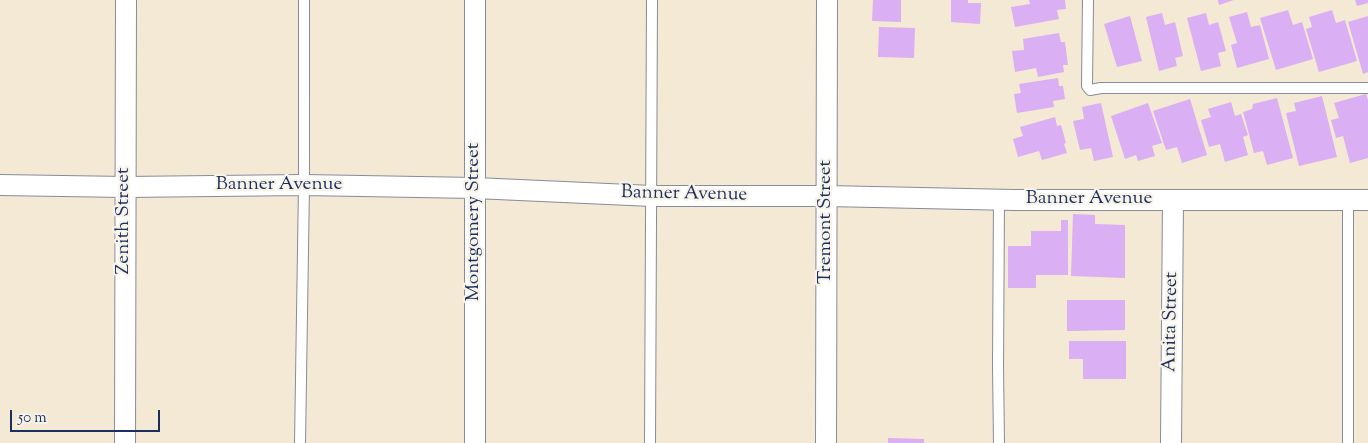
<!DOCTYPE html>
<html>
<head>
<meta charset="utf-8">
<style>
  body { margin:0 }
  #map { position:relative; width:1368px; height:443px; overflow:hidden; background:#f3e9d4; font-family:"Sorts Mill Goudy",serif }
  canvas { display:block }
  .scale { position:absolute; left:10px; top:410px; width:150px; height:22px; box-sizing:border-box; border:2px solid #1b2f5e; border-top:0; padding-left:6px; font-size:15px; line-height:18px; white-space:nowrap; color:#1b2f5e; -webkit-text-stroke:4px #f7f3e8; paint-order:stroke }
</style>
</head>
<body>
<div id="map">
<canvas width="1368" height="443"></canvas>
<div class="scale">50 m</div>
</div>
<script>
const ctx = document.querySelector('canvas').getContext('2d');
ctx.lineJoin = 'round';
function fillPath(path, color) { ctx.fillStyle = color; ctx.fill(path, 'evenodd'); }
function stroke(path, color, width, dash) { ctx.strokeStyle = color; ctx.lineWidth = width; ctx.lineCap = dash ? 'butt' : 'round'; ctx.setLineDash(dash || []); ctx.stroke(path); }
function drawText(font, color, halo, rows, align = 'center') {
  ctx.font = font + ' "Sorts Mill Goudy",serif'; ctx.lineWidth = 4.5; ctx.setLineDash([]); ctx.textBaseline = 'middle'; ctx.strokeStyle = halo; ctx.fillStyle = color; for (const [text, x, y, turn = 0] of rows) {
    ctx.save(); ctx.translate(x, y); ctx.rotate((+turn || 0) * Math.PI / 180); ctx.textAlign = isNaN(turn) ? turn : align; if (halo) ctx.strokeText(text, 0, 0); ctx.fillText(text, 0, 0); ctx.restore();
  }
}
fillPath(new Path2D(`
  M873,0H901V22L872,21Z
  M951,0H968V3H981L980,24L951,22Z
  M1029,0H1065L1066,9L1057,10L1059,19L1015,27L1011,7L1030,4Z
  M1218,0H1234L1219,5Z
  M1355,0H1368V3L1357,6Z
  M1288,10L1293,25L1302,22L1313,59L1276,70L1260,18Z
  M1332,10L1336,23L1345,20L1357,61L1319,72L1306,29L1312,27L1309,17Z
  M1247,12L1251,27L1260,25L1269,59L1237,68L1231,45L1237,43L1229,17Z
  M1162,13L1165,25L1175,22L1183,56L1175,58L1177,66L1159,71L1146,17Z
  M1206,13L1209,25L1218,22L1226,51L1218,53L1221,66L1201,71L1187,18Z
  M1130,16L1142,61L1117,67L1104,24Z
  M1368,16V72L1363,74L1348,22Z
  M879,27L915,28L914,58L878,57Z
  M1059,33L1061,42H1065L1068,65H1063L1064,72L1038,77L1036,68L1015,72L1012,51L1024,50L1023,39Z
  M1058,78L1059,86H1063L1065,99L1053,101L1054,107L1017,113L1014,94L1021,93L1019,84Z
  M1366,94L1368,100V158L1350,163L1343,136L1336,138L1331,120L1339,118L1334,103Z
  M1322,96L1337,157L1299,166L1286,113L1296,111L1294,103Z
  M1277,98L1293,158L1267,165L1263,151L1254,153L1243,112L1252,109L1253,104Z
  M1190,99L1207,155L1182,163L1177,147L1166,150L1153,111Z
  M1231,102L1235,116L1241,114L1248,135L1243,137L1248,155L1225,162L1220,144L1209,147L1201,120L1211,117L1208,109Z
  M1101,103L1113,157L1094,161L1091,148L1080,150L1073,121L1084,119L1082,107Z
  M1148,103L1162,143L1152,146L1155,156L1138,161L1136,155L1125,159L1111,116Z
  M1055,117L1057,126L1061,125L1066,143L1064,144L1067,153L1042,160L1039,151L1018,157L1013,139L1023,136L1020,127Z
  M1073,214L1095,215V224L1125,225V278L1071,276Z
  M1061,220H1068V275H1036V288H1008V246H1031V231H1061Z
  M1067,300H1125V330L1067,331Z
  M1069,341H1126V379H1083V359H1069Z
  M888,438L924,439V443H888Z`), '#daaff4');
const service = new Path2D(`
  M1088,0L1087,86L1090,90L1101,88H1368
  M300,443L304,185V0
  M650,443L652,0
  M999,443L998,366L999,200
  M1348,443V200`);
const minor = new Path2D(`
  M475,0V443
  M0,185L125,187L304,185L475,188L652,196H827L1014,200H1368
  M125,443L126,0
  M826,443L827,0
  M1171,443L1173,200`);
stroke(service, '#878c99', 12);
stroke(minor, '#878c99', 22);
stroke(service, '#fff', 10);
stroke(minor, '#fff', 20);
drawText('19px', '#1b2f5e', '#f7f3e8', [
  ["Banner Avenue",279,186],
  ["Banner Avenue",684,195,1],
  ["Banner Avenue",1089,200],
  ["Zenith Street",125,221,-90],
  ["Montgomery Street",475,222,-90],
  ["Tremont Street",827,222,-90],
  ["Anita Street",1172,322,-89]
]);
</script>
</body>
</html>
